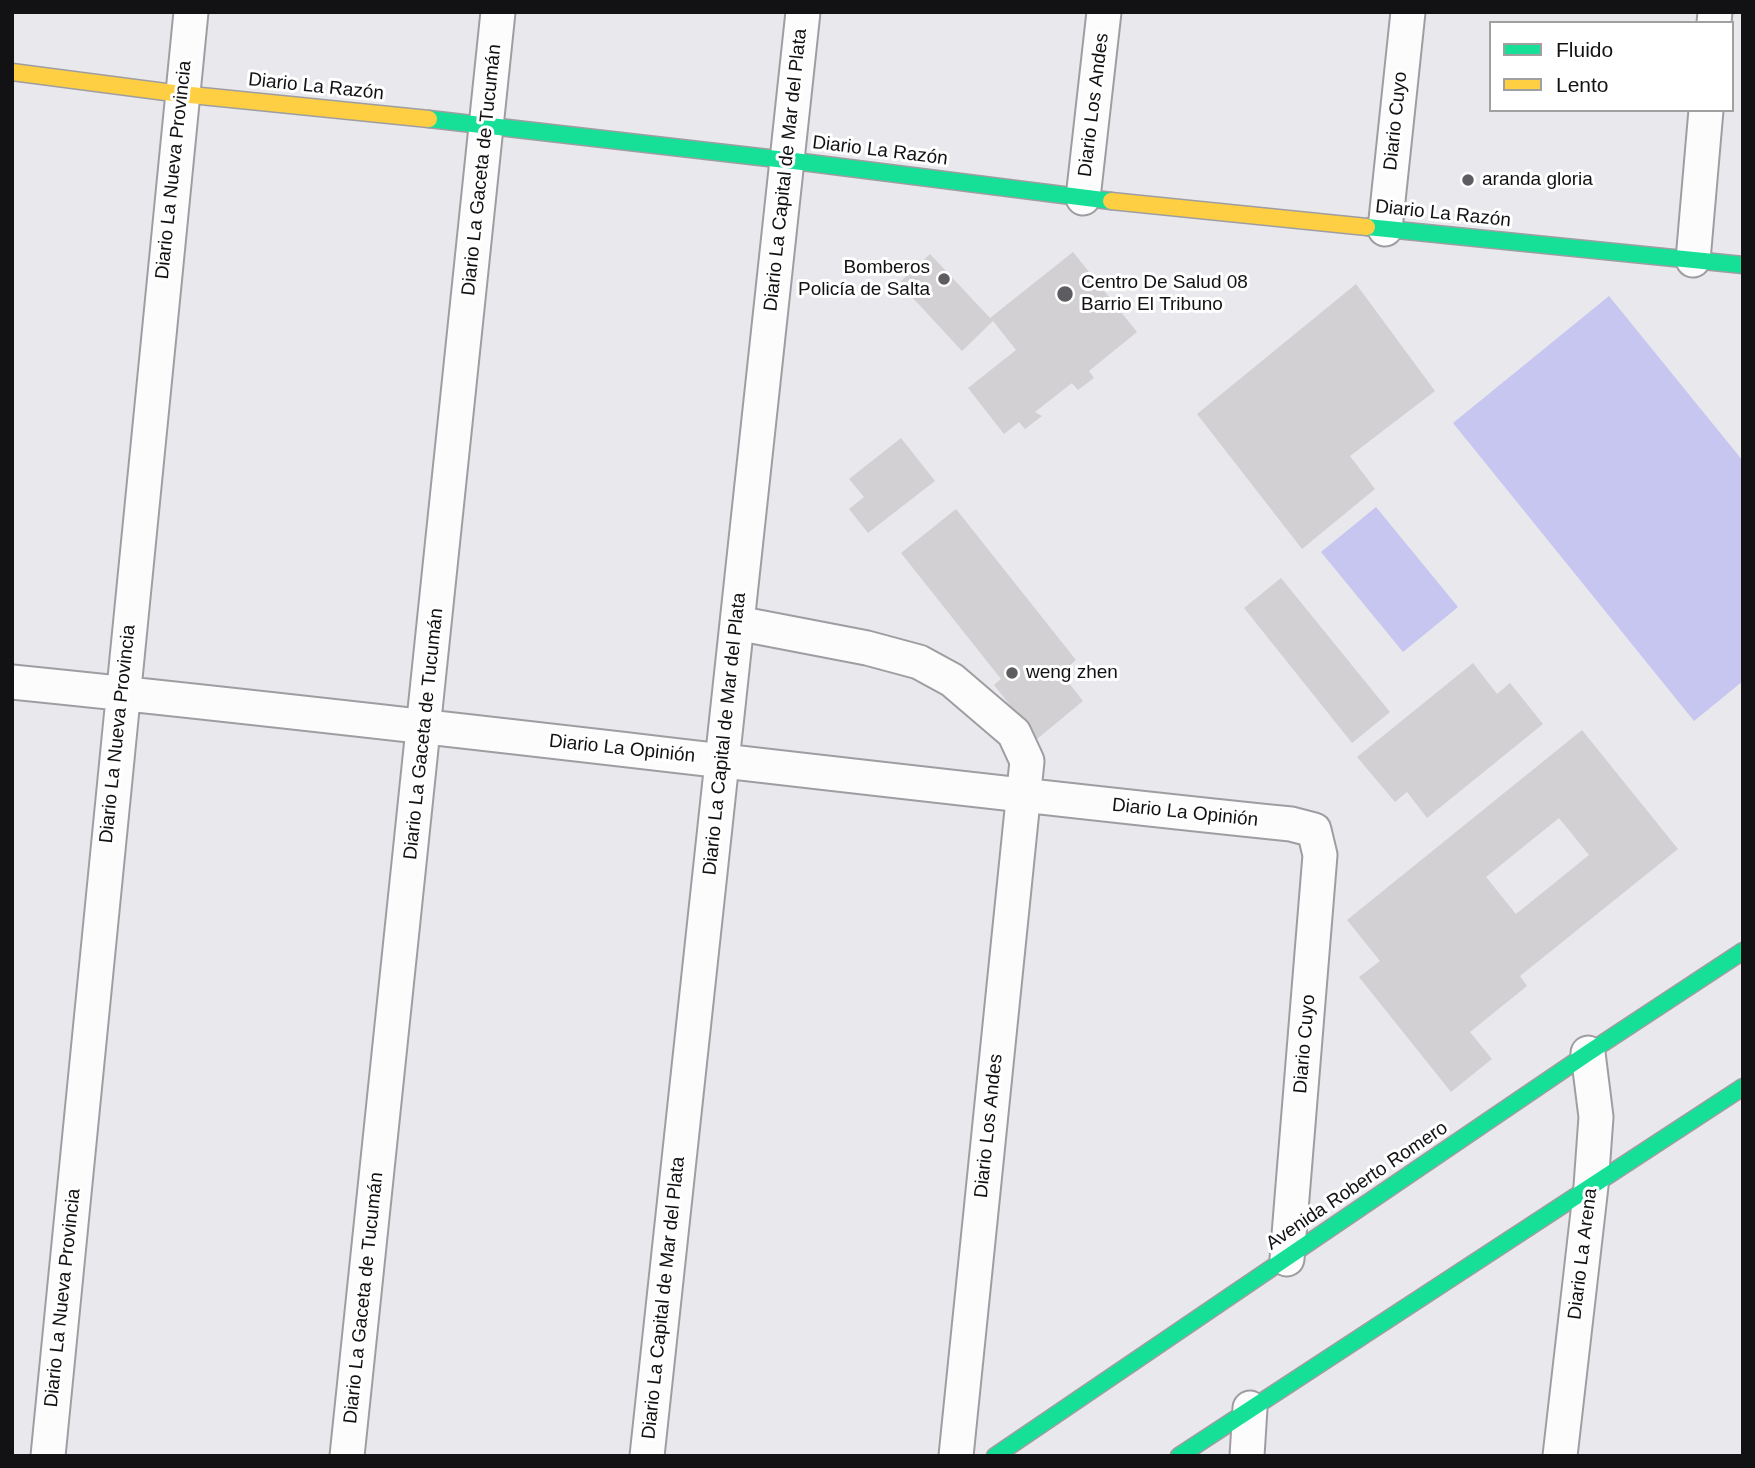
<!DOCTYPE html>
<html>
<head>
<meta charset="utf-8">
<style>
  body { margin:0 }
  #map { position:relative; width:1755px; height:1468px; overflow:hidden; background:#e8e8ed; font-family:Helvetica,sans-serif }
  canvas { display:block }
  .frame { position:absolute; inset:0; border:14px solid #121215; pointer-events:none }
  .legend { position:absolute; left:1489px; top:21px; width:245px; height:91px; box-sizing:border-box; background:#fff; border:2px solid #a0a0a1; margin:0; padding:9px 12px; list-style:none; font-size:21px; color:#121215 }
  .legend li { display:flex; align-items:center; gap:14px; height:35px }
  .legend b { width:35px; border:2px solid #a0a0a1 }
</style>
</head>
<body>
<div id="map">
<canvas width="1755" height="1468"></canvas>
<div class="frame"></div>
<ul class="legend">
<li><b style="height:9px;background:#16e098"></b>Fluido</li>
<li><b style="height:9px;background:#ffcf43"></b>Lento</li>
</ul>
</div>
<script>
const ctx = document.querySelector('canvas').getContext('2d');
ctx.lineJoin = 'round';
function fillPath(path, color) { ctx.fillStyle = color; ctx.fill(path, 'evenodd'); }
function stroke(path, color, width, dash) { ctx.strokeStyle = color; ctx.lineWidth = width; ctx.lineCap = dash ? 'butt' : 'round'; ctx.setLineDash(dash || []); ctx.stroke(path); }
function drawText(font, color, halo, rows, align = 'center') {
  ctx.font = font + ' Helvetica,sans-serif'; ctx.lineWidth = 6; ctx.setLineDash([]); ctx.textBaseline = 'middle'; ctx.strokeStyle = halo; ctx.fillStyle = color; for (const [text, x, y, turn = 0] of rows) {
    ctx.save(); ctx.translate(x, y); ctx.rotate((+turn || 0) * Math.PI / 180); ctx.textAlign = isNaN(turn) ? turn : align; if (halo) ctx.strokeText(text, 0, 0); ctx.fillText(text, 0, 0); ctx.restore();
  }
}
fillPath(new Path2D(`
  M1609,296L1743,461V681L1694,721L1453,423Z
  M1376,507L1458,607L1403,652L1321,552Z`), '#c6c6f1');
fillPath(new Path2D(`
  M1073,252L1137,332L1089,371L1094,378L1078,390L1072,383L1035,412L1042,416L1025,429L1019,422L1004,434L968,388L1016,350L993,321L962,351L899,283L930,254L990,318Z
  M1356,284L1435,391L1350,456L1375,489L1302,549L1197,414Z
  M901,438L935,481L868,533L849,509L864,497L849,479Z
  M956,509L1076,660L1061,673L1083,701L1037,739L994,685L1001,679L901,553Z
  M1281,578L1390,712L1352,743L1244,608Z
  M1473,663L1497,694L1510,683L1543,724L1427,818L1407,792L1395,802L1357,757Z
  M1582,730L1678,849L1520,976L1527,986L1470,1032L1492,1059L1451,1092L1359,977L1380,961L1347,920ZM1559,818L1589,855L1516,914L1486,877Z`), '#d2d0d2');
const street = new Path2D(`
  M1714,23L1715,12
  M1083,198L1104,12
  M1385,229L1408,12
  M1693,260L1706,110
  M737,623L867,648L919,662L952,680L1014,733L1027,761L956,1456
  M12,682C439,725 864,780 1291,824L1314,830L1320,855L1287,1259
  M48,1456L191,12
  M347,1456L498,12
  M647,1456L803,12
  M1247,1456L1250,1408
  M1560,1456L1591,1186L1596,1117L1588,1053`);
const fast = new Path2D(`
  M429,119L786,160L1111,201
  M1367,227L1743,265
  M995,1456L1588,1053L1743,951
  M1179,1456L1743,1087`);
const slow = new Path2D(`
  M12,72L181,94L429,119
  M1111,201L1367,227`);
stroke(street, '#9e9ea2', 37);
stroke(fast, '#9e9ea2', 19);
stroke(slow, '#9e9ea2', 19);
stroke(street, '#fcfcfc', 33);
stroke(fast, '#16e098', 16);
stroke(slow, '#ffcf43', 16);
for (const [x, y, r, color] of [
  [1468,180,7,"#5d5d61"],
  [944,279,7,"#5d5d61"],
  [1065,294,9,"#5d5d61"],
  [1012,673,7,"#5d5d61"]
]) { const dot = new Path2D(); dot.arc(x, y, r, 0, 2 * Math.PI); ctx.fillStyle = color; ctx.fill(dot); stroke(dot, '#fff', 2.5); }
drawText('19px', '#121215', '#fff', [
  ["Diario La Razón",316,87,6],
  ["Diario Los Andes",1094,105,-83],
  ["Diario Cuyo",1396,121,-84],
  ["Diario La Razón",880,151,7],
  ["Diario La Nueva Provincia",174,170,-84],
  ["Diario La Gaceta de Tucumán",482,170,-84],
  ["Diario La Capital de Mar del Plata",786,170,-84],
  ["Diario La Razón",1443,214,6],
  ["Diario La Nueva Provincia",118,734,-84],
  ["Diario La Gaceta de Tucumán",424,734,-84],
  ["Diario La Capital de Mar del Plata",725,734,-84],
  ["Diario La Opinión",622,749,6],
  ["Diario La Opinión",1185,813,6],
  ["Diario Cuyo",1305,1044,-85],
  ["Diario Los Andes",989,1126,-84],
  ["Avenida Roberto Romero",1357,1186,-34],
  ["Diario La Arena",1583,1254,-83],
  ["Diario La Nueva Provincia",63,1298,-84],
  ["Diario La Gaceta de Tucumán",364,1298,-84],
  ["Diario La Capital de Mar del Plata",664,1298,-84]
]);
drawText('19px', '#121215', '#fff', [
  ["aranda gloria",1482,180],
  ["Bomberos",930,268,"right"],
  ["Policía de Salta",930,290,"right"],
  ["Centro De Salud 08",1081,283],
  ["Barrio El Tribuno",1081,305],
  ["weng zhen",1026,673]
], 'left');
</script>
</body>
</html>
